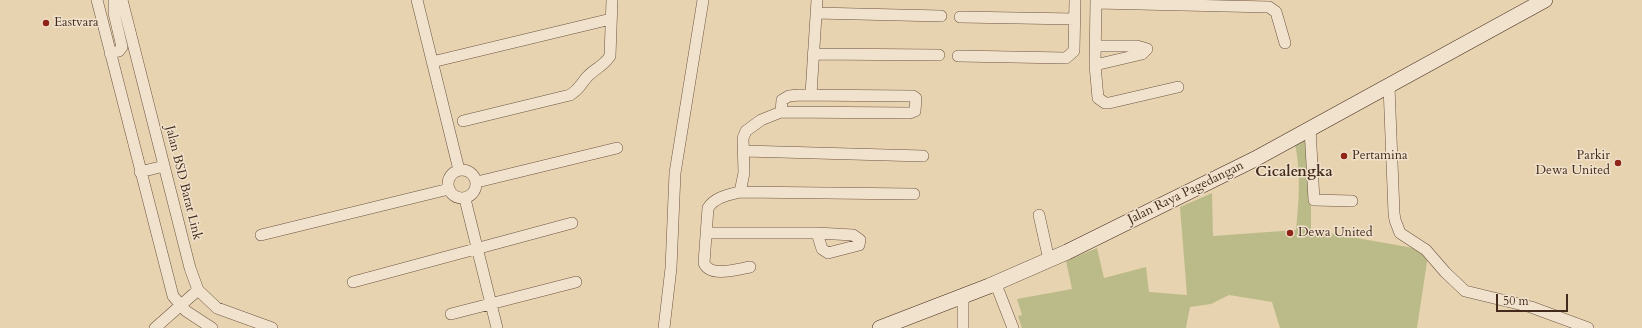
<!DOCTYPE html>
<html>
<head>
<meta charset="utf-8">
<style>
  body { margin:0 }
  #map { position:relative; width:1642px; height:328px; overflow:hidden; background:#e8d3b0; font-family:Cardo,serif }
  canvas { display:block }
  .scale { position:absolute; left:1496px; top:294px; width:72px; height:18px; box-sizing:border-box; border:2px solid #442a1d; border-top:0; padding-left:5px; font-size:12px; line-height:14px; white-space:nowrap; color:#442a1d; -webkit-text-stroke:3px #f0e2cc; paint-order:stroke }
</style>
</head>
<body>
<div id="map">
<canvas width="1642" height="328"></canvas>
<div class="scale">50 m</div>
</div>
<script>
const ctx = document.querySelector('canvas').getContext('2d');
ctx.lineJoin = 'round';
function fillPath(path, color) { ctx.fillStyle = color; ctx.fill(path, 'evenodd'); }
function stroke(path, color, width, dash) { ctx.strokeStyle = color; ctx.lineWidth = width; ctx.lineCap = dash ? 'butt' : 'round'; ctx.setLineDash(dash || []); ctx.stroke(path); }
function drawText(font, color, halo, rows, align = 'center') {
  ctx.font = font + ' Cardo,serif'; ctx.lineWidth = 3; ctx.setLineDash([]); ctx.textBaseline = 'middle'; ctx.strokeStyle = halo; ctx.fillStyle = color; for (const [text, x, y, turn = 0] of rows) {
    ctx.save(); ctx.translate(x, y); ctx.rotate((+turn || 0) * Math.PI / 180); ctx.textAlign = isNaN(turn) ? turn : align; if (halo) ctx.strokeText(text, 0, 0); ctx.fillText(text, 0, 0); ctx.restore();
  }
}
fillPath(new Path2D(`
  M1307,138L1311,190V230L1419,249L1428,255L1417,328H1280L1272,302L1229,295L1211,304L1190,307L1186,328H1022L1018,316L1022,315L1017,299L1072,289L1066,261L1097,248L1104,278L1146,267L1149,292L1187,295L1180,207L1212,193L1213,236L1296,230C1299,200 1301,173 1295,144Z`), '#babb88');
const street = new Path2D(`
  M97,0L173,296L186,311L212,328
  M122,0L190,268L198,290L217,308L272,328
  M417,0L459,170
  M1096,0L1095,65L1098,98L1105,103H1109L1178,87
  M1096,3L1269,7L1276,12L1285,43
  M816,13L941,16
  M960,17L1075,19
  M110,53L119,51L122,47L114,13V0
  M813,54L939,55
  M958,56L1066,58L1074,51L1075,0
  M432,62L611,19
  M1095,65L1142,54L1147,49L1137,46H1096
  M1389,86L1394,213L1395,220L1400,233L1426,250L1445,272L1465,291L1531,307L1588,328
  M811,94L817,0
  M463,121L570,95C581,88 579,86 587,77C594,69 604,66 610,56L612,0
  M1310,129L1314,200L1352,201
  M744,151L923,156
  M448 184a14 14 0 1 1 28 0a14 14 0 1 1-28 0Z
  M140,172L164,166
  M477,182L617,148
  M740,192L914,194
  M465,199L497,328
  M1039,215L1049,260
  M706,233H817
  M817,233L853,235L860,240L859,245L828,253L822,249Z
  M261,235L449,189
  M750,267C738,269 710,278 704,263L708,208C715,197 728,195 740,192L744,173L743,138L746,131L761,120L781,112L910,113L915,111L916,98L913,96L799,95L789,96L782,100L781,112
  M353,282L572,223
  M995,282L1013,328
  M963,295V328
  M451,314L576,282
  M155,328L198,290
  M664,328L671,268L675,173L703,0`);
const secondary = new Path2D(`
  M880,328L989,286L1067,252L1255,159L1545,0`);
stroke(street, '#6d5442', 12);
stroke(secondary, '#442a1d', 16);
stroke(street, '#f0e2cc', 11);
stroke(secondary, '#f0e2cc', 15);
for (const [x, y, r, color] of [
  [46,23,4,"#8f2418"],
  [1344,156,4,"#8f2418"],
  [1618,163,4,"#8f2418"],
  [1290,233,4,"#8f2418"]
]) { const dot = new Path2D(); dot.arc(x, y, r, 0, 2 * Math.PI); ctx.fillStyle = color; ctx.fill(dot); stroke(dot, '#f0e2cc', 1.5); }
drawText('13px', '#442a1d', '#f0e2cc', [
  ["Eastvara",54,23],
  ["Pertamina",1352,156],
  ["Parkir",1610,156,"right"],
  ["Dewa United",1610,171,"right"],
  ["Dewa United",1298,233]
], 'left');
drawText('13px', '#442a1d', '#f0e2cc', [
  ["Jalan BSD Barat Link",183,183,76],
  ["Jalan Raya Pagedangan",1186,193,-26]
]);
drawText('bold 15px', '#442a1d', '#f0e2cc', [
  ["Cicalengka",1294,173]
]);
</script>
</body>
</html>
